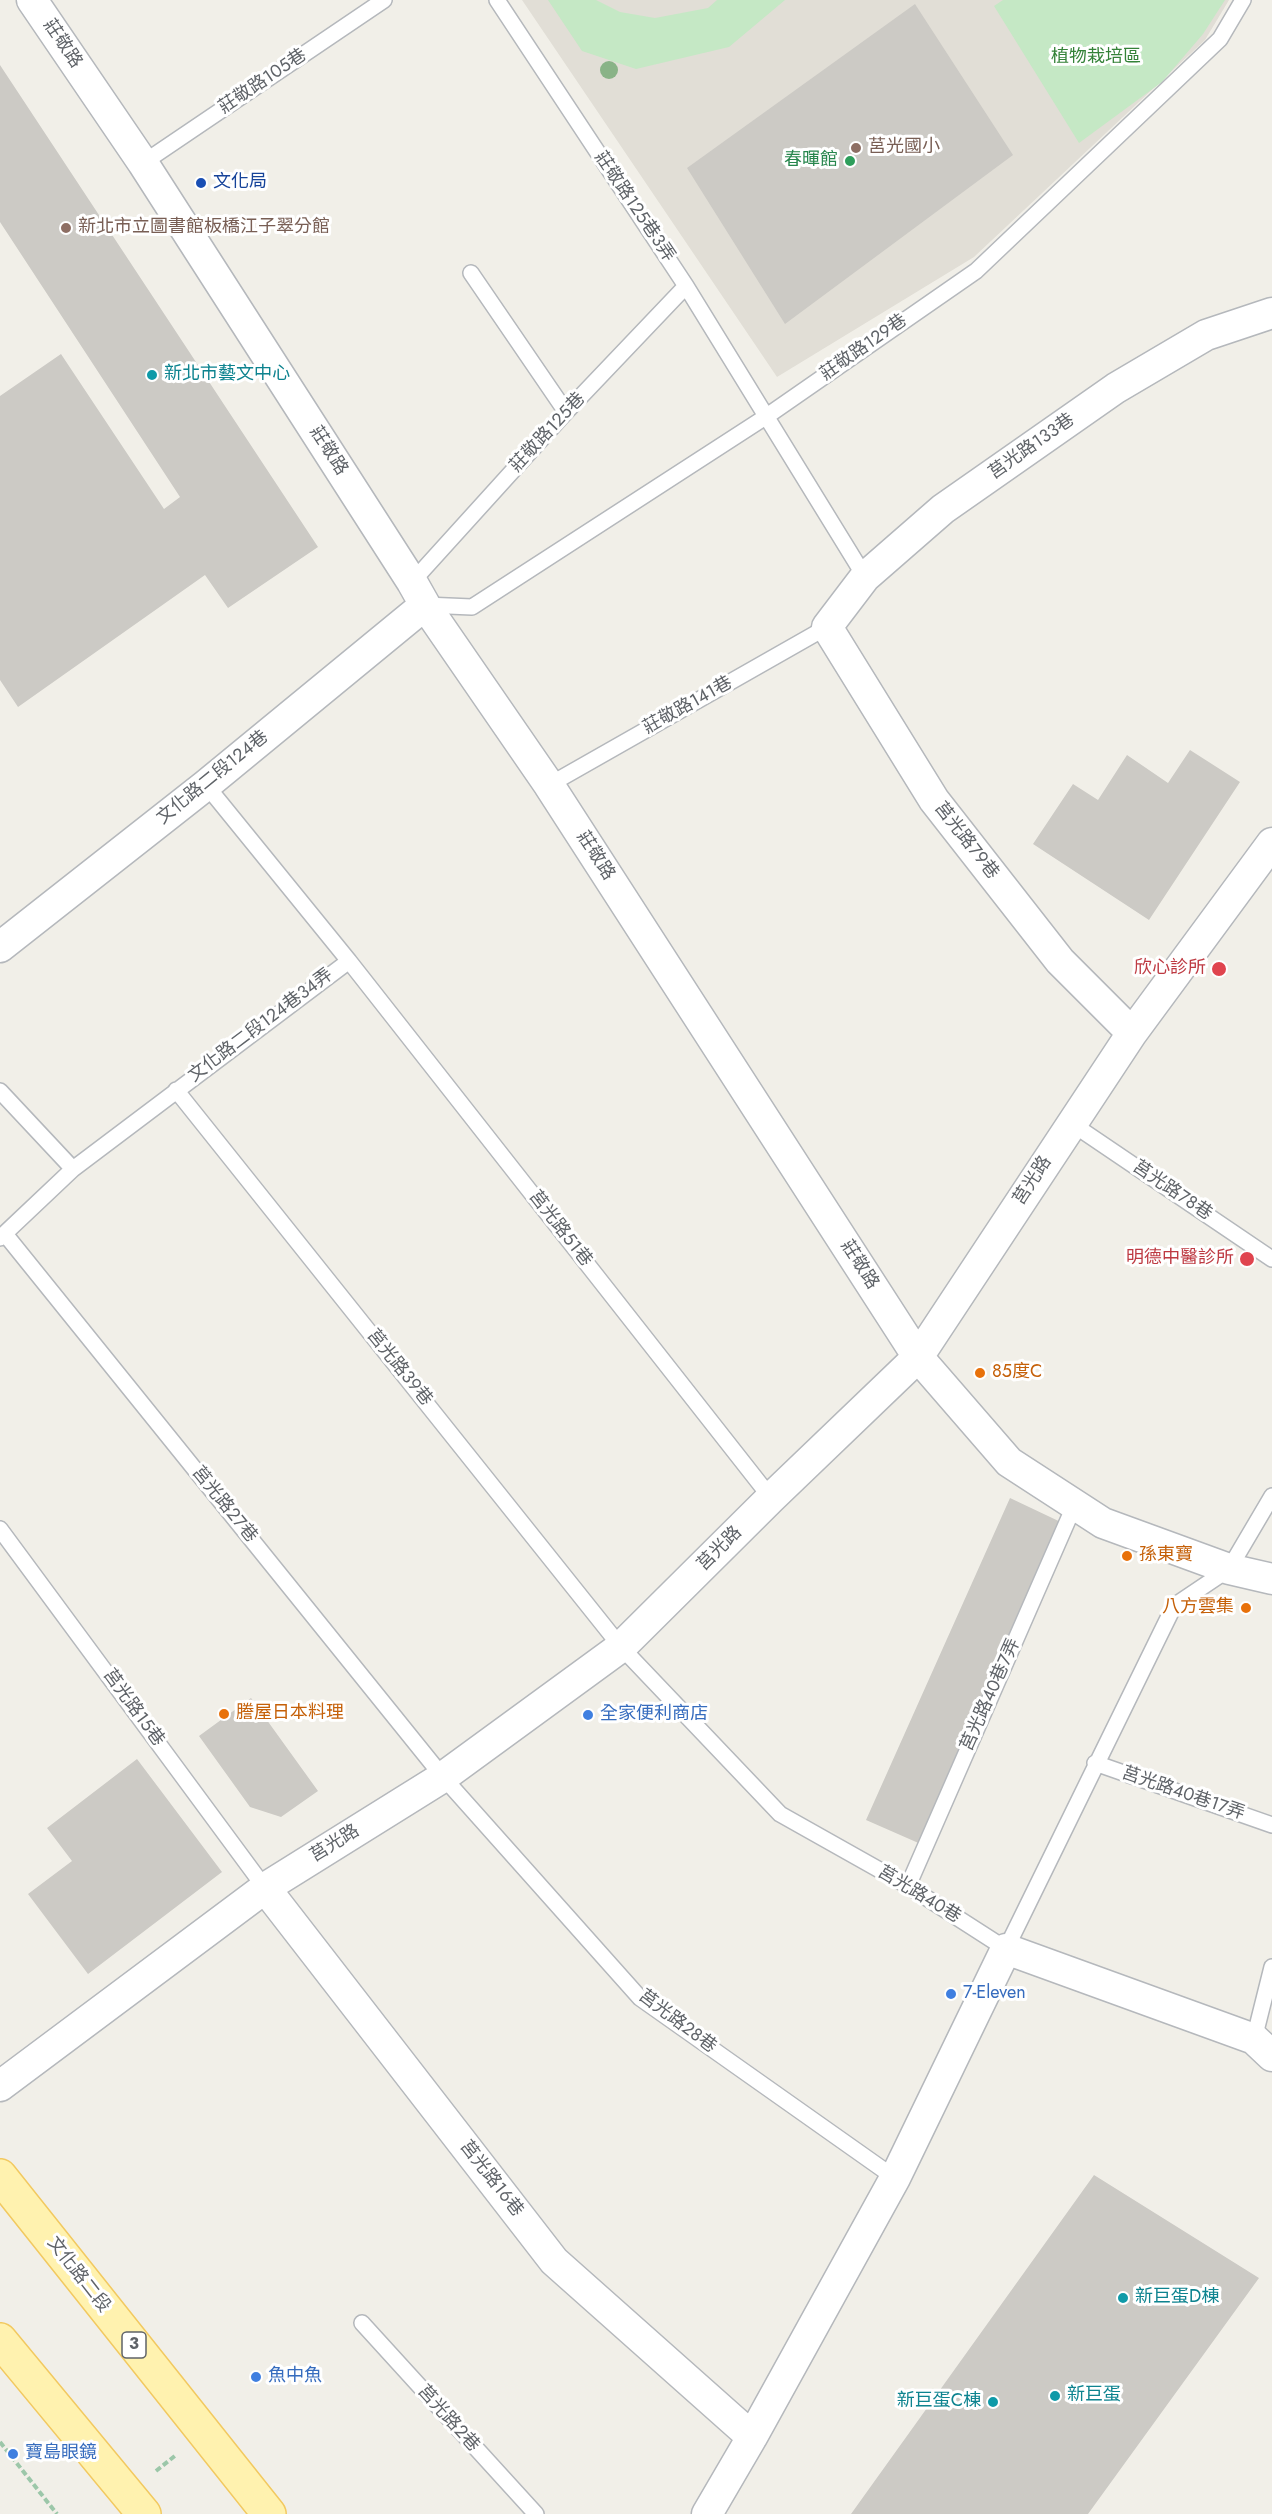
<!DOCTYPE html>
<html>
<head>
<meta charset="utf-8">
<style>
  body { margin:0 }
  canvas { display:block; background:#f1efe8 }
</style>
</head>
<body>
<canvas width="1272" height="2514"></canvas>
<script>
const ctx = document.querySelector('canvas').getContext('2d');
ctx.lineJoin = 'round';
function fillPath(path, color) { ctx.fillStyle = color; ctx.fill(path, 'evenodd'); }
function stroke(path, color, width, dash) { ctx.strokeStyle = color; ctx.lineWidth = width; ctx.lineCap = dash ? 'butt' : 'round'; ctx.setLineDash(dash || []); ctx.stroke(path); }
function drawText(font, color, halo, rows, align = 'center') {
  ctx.font = font + ' Jost,"Noto Sans TC",sans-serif'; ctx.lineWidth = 6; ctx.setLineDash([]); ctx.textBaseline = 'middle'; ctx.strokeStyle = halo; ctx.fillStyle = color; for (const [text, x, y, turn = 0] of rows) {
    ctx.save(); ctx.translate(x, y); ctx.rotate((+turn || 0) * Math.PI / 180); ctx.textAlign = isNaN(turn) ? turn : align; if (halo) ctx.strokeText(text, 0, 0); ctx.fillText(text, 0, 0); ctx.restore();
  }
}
fillPath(new Path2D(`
  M522,0H1229L1205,40L974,257L777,377Z`), '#e1ded6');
fillPath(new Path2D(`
  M548,0H596L620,12L655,18L708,8L717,0H785L729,47L636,69L582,51Z
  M1003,0H1225L1203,34L1162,82L1079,143L994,6Z`), '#c5e8c5');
fillPath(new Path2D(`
  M915,4L1013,155L785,324L687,168Z
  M0,65L318,547L228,608L205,575L18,707L0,680V396L61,354L164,509L180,497L0,222Z
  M1190,750L1240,782L1149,920L1033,844L1073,784L1098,800L1127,755L1168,783Z
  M1010,1498L1067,1525L923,1845L866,1820Z
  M251,1698L318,1791L281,1817L250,1807L199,1736Z
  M137,1759L222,1872L88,1974L28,1894L72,1861L47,1828Z
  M1094,2175L1259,2278L1088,2514H851Z`), '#cccac5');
const lane = new Path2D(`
  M497,0L686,286L865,577
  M143,163L384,0
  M471,273L566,412
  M412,582L566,412L686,286
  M425,605L472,607L767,416L976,271L1220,39L1243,0
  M549,785L827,627
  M349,961L771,1498
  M176,1090L621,1647L780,1814L908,1886L1006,1949L1174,1606L1229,1569L1272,1496
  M0,1091L73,1169
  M1071,1123L1272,1259
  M5,1234L443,1777L640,1998L895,2178
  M0,1238L73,1169L349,961L206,785
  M0,1529L265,1888
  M1095,1763L1272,1825
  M908,1886L1075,1504
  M1254,2039L1272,1967
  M362,2323L536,2514`);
const street = new Path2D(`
  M32,0L143,163L412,582L425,605L549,785L918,1357L1009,1462L1103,1523L1229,1569L1272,1579
  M0,947L206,785L425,605
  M1132,1033L1060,961L934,800L827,627L865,577L943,509L1116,388L1206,335L1272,313
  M265,1888L554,2261L752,2437
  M0,2086L265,1888L443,1777L621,1647L771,1498L918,1357L1132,1033L1272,843
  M707,2514L752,2437L895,2178L1006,1949L1254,2039L1272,2056`);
const primary = new Path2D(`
  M0,2176L269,2514
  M0,2340L144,2514`);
stroke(lane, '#b5b8bc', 18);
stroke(street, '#b5b8bc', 33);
stroke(primary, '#f2c960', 36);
stroke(new Path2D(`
  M0,2442L57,2514
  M156,2471L176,2455`), '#9cc7a9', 4, [6, 3]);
stroke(lane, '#fff', 15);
stroke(street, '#fff', 30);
stroke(primary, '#fff2af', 33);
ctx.fillStyle = '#89b387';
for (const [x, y] of [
  [609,70]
]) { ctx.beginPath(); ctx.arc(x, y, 9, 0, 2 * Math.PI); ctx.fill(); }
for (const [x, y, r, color] of [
  [856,148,6,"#8d6e63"],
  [850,161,6,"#2e9e5b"],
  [201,183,6,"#1a4fb4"],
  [66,228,6,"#8d6e63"],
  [152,375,6,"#0f9aa8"],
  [1219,969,8,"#e0444e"],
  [1247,1259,8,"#e0444e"],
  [980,1373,6,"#e8710a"],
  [1127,1556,6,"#e8710a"],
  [1246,1608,6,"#e8710a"],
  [224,1714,6,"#e8710a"],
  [588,1715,6,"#3f7fe0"],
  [951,1994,6,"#3f7fe0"],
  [1123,2298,6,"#0f9aa8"],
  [256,2377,6,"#3f7fe0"],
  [1055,2396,6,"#0f9aa8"],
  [993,2402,6,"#0f9aa8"],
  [13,2454,6,"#3f7fe0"]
]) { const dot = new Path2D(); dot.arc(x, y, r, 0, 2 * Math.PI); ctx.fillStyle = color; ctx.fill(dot); stroke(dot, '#fff', 2); }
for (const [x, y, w] of [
  [134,2345,24]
]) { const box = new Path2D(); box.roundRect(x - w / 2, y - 13, w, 26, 4.5); ctx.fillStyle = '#fff'; ctx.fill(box); stroke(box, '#5f6368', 1.5); }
drawText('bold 16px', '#5f6368', null, [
  ["3",134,2345]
]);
drawText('18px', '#5f6368', '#fff', [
  ["莊敬路",62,44,56],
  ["莊敬路105巷",263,82,-34],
  ["莊敬路125巷3弄",634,207,56],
  ["莊敬路129巷",864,348,-35],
  ["莊敬路125巷",548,433,-47],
  ["莒光路133巷",1032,447,-35],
  ["莊敬路",328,451,57],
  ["莊敬路141巷",688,706,-29],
  ["文化路二段124巷",213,778,-39],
  ["莒光路79巷",966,841,52],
  ["莊敬路",595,856,57],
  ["文化路二段124巷34弄",261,1026,-37],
  ["莒光路",1033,1181,-57],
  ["莒光路78巷",1172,1191,34],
  ["莒光路51巷",560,1229,52],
  ["莊敬路",859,1265,57],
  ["莒光路39巷",399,1368,51],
  ["莒光路27巷",224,1505,51],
  ["莒光路",720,1549,-45],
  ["莒光路40巷7弄",991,1695,-66],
  ["莒光路15巷",133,1708,54],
  ["莒光路40巷17弄",1183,1794,19],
  ["莒光路",335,1844,-32],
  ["莒光路40巷",919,1895,31],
  ["莒光路28巷",677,2022,37],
  ["莒光路16巷",491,2179,52],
  ["文化路二段",78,2275,52],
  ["莒光路2巷",448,2419,48]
]);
drawText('18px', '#348238', '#fff', [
  ["植物栽培區",1096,58]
]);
drawText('18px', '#785e54', '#fff', [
  ["莒光國小",868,148],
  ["新北市立圖書館板橋江子翠分館",78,228]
], 'left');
drawText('18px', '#27864d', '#fff', [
  ["春暉館",838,161]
], 'right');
drawText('18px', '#164399', '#fff', [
  ["文化局",213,183]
], 'left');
drawText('18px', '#0d838f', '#fff', [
  ["新北市藝文中心",164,375],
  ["新巨蛋D棟",1135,2298],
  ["新巨蛋",1067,2396],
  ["新巨蛋C棟",981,2402,"right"]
], 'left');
drawText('18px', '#be3a42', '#fff', [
  ["欣心診所",1206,969],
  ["明德中醫診所",1234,1259]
], 'right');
drawText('18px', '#c56008', '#fff', [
  ["85度C",992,1373],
  ["孫東寶",1139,1556],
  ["八方雲集",1234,1608,"right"],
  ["謄屋日本料理",236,1714]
], 'left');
drawText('18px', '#366cbe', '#fff', [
  ["全家便利商店",600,1715],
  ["7-Eleven",963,1994],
  ["魚中魚",268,2377],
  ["寶島眼鏡",25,2454]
], 'left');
</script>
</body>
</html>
